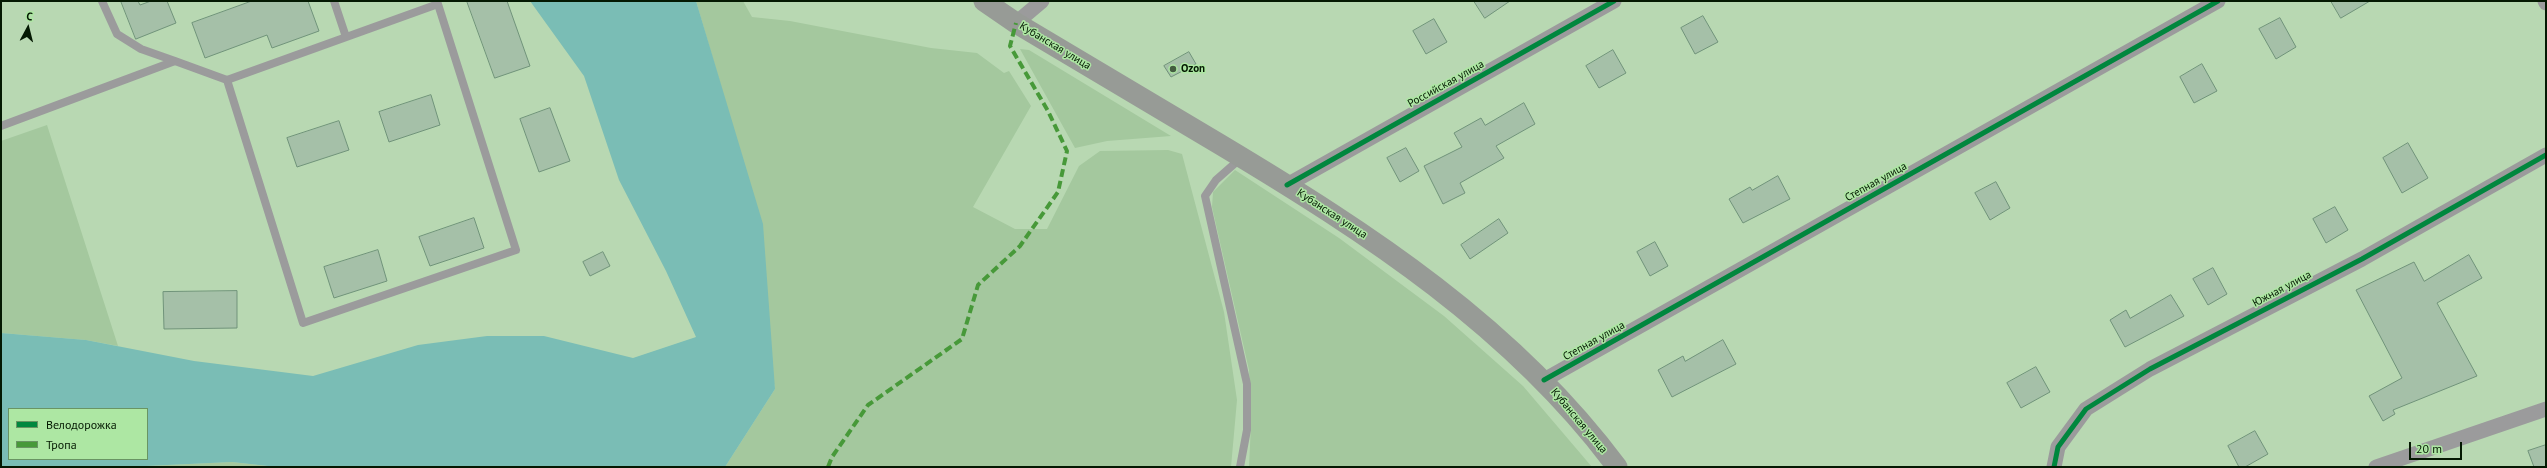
<!DOCTYPE html>
<html>
<head>
<meta charset="utf-8">
<style>
  body { margin:0 }
  #map { position:relative; width:2547px; height:468px; overflow:hidden; background:#b8d8b2; font-family:"PT Sans",sans-serif }
  canvas { display:block }
  .frame { position:absolute; inset:0; border:2px solid #041902; pointer-events:none }
  .legend { position:absolute; left:8px; top:408px; width:140px; height:52px; box-sizing:border-box; background:#ade7a3; border:1px solid #699563; margin:0; padding:5px 7px; list-style:none; font-size:12px; color:#041902 }
  .legend li { display:flex; align-items:center; gap:8px; height:20px }
  .legend b { width:20px; border:1px solid #699563 }
  .north { position:absolute; left:8px; top:8px; width:40px; height:40px; -webkit-text-stroke:3px #ade7a3; paint-order:stroke; rotate:7deg; font-size:11px; font-weight:700; line-height:16px; text-align:center; color:#041902 }
  .north::after { content:''; display:block; margin:auto; width:14px; height:18px; background:#041902; clip-path:polygon(50% 0,100% 100%,50% 72%,0 100%) }
  .scale { position:absolute; left:2409px; top:442px; width:53px; height:18px; box-sizing:border-box; border:2px solid #041902; border-top:0; padding-left:5px; font-size:12px; line-height:14px; white-space:nowrap; color:#041902; -webkit-text-stroke:3px #ade7a3; paint-order:stroke }
</style>
</head>
<body>
<div id="map">
<canvas width="2547" height="468"></canvas>
<div class="frame"></div>
<ul class="legend">
<li><b style="height:5px;background:#00873e"></b>Велодорожка</li>
<li><b style="height:5px;background:#479939"></b>Тропа</li>
</ul>
<div class="north">С</div>
<div class="scale">20 m</div>
</div>
<script>
const ctx = document.querySelector('canvas').getContext('2d');
ctx.lineJoin = 'round';
function fillPath(path, color) { ctx.fillStyle = color; ctx.fill(path, 'evenodd'); }
function stroke(path, color, width, dash) { ctx.strokeStyle = color; ctx.lineWidth = width; ctx.lineCap = dash ? 'butt' : 'round'; ctx.setLineDash(dash || []); ctx.stroke(path); }
function drawText(font, color, halo, rows, align = 'center') {
  ctx.font = font + ' "PT Sans",sans-serif'; ctx.lineWidth = 3; ctx.setLineDash([]); ctx.textBaseline = 'middle'; ctx.strokeStyle = halo; ctx.fillStyle = color; for (const [text, x, y, turn = 0] of rows) {
    ctx.save(); ctx.translate(x, y); ctx.rotate((+turn || 0) * Math.PI / 180); ctx.textAlign = isNaN(turn) ? turn : align; if (halo) ctx.strokeText(text, 0, 0); ctx.fillText(text, 0, 0); ctx.restore();
  }
}
fillPath(new Path2D(`
  M696,1H743L752,17L790,21L931,48L977,53L1004,73L1009,71L1031,106L973,207L1015,229H1047L1079,166L1100,151L1168,150L1182,154L1224,312L1237,400L1231,467H725L775,389L725,100Z
  M1020,49L1029,50L1171,136L1107,141L1075,148Z
  M47,125L118,346L86,340L1,333V141Z
  M1235,170L1339,238L1444,316L1523,386L1592,467H1249L1251,424L1249,370L1212,207L1213,192Z
  M232,462L277,467H125Z`), '#a4c89e');
fillPath(new Path2D(`
  M530,1H696L763,224L775,389L725,467H277L232,462L125,467H1V333L86,340L194,361L313,376L418,345L487,336H544L633,358L696,337L666,271L619,180L584,76ZM9,409H147V459H9Z`), '#7abdb5');
const building = new Path2D(`
  M121,1H138L140,5L151,1H167L176,23L136,39Z
  M252,1H308L319,31L272,48L267,35L205,58L192,23Z
  M467,1H507L530,66L495,78Z
  M1474,1H1510L1485,18Z
  M2331,1H2370L2341,18Z
  M1703,16L1718,42L1695,54L1681,28Z
  M2280,18L2296,47L2276,59L2259,29Z
  M1434,19L1447,42L1426,54L1413,31Z
  M1613,50L1626,73L1599,88L1586,66Z
  M1189,52L1196,64L1171,77L1164,66Z
  M2202,64L2217,91L2194,103L2180,77Z
  M431,95L440,125L389,142L379,112Z
  M1524,103L1535,124L1496,146L1504,158L1460,183L1465,193L1443,204L1424,166L1462,147L1454,133L1481,118L1485,125Z
  M550,108L570,161L539,172L520,119Z
  M339,121L349,150L297,167L287,138Z
  M2408,143L2428,178L2402,193L2383,158Z
  M1406,148L1419,171L1400,182L1387,158Z
  M1778,176L1790,199L1743,223L1729,199L1750,187L1752,190Z
  M1996,182L2010,208L1990,220L1975,193Z
  M2335,207L2348,230L2326,243L2313,219Z
  M474,218L484,248L430,266L419,237Z
  M1499,219L1508,233L1470,259L1461,245Z
  M1655,242L1668,266L1650,276L1637,252Z
  M378,250L387,281L334,298L324,267Z
  M603,252L610,266L590,276L583,262Z
  M2469,255L2482,278L2437,303L2477,376L2393,410L2395,414L2383,421L2369,396L2402,378L2356,290L2414,262L2424,281Z
  M2213,268L2227,294L2208,305L2193,279Z
  M237,291V328L164,329L163,292Z
  M2171,295L2184,316L2125,347L2110,320L2126,310L2130,318Z
  M1723,340L1736,364L1672,397L1658,370L1683,356L1685,361Z
  M2036,367L2050,392L2021,408L2007,383Z
  M2255,431L2268,454L2245,467H2239L2228,446Z
  M2546,445V467H2534L2528,451Z`);
fillPath(building, '#a5c0a8');
stroke(building, '#70937a', 1);
stroke(new Path2D(`
  M102,1L117,34L141,49L175,61
  M334,1L346,37
  M227,80L438,4
  M1,126L175,61L227,80L303,323L516,250L437,1
  M1240,467L1247,430V384L1205,196L1216,180L1241,158`), '#9b9b9c', 8);
stroke(new Path2D(`
  M2545,1L2546,3
  M1016,23L1042,1
  M1287,185L1614,1
  M1544,380L2218,1
  M2054,467L2058,447L2086,409L2150,369L2362,259L2546,155
  M2376,467L2546,409`), '#9b9b9c', 15);
stroke(new Path2D(`
  M984,1L1016,23C1084,63 1152,104 1221,145C1368,233 1513,327 1617,467`), '#979b96', 21);
stroke(new Path2D(`
  M828,467L832,457L868,405L962,339L978,285L1020,246L1058,192L1067,151L1048,111L1010,46L1016,23`), '#479939', 4, [8, 4]);
stroke(new Path2D(`
  M1287,185L1614,1
  M1544,380L2218,1
  M2054,467L2058,447L2086,409L2150,369L2362,259L2546,155`), '#00873e', 5);
for (const [x, y, r, color] of [
  [1173,69,4,"#435c40"]
]) { const dot = new Path2D(); dot.arc(x, y, r, 0, 2 * Math.PI); ctx.fillStyle = color; ctx.fill(dot); stroke(dot, '#ade7a3', 1.5); }
drawText('11px', '#041902', '#ade7a3', [
  ["Кубанская улица",1055,46,31],
  ["Российская улица",1446,84,-29],
  ["Степная улица",1876,182,-29],
  ["Кубанская улица",1332,214,33],
  ["Южная улица",2282,289,-28],
  ["Степная улица",1594,341,-29],
  ["Кубанская улица",1579,421,50]
]);
drawText('bold 11px', '#041902', '#ade7a3', [
  ["Ozon",1181,69]
], 'left');
</script>
</body>
</html>
